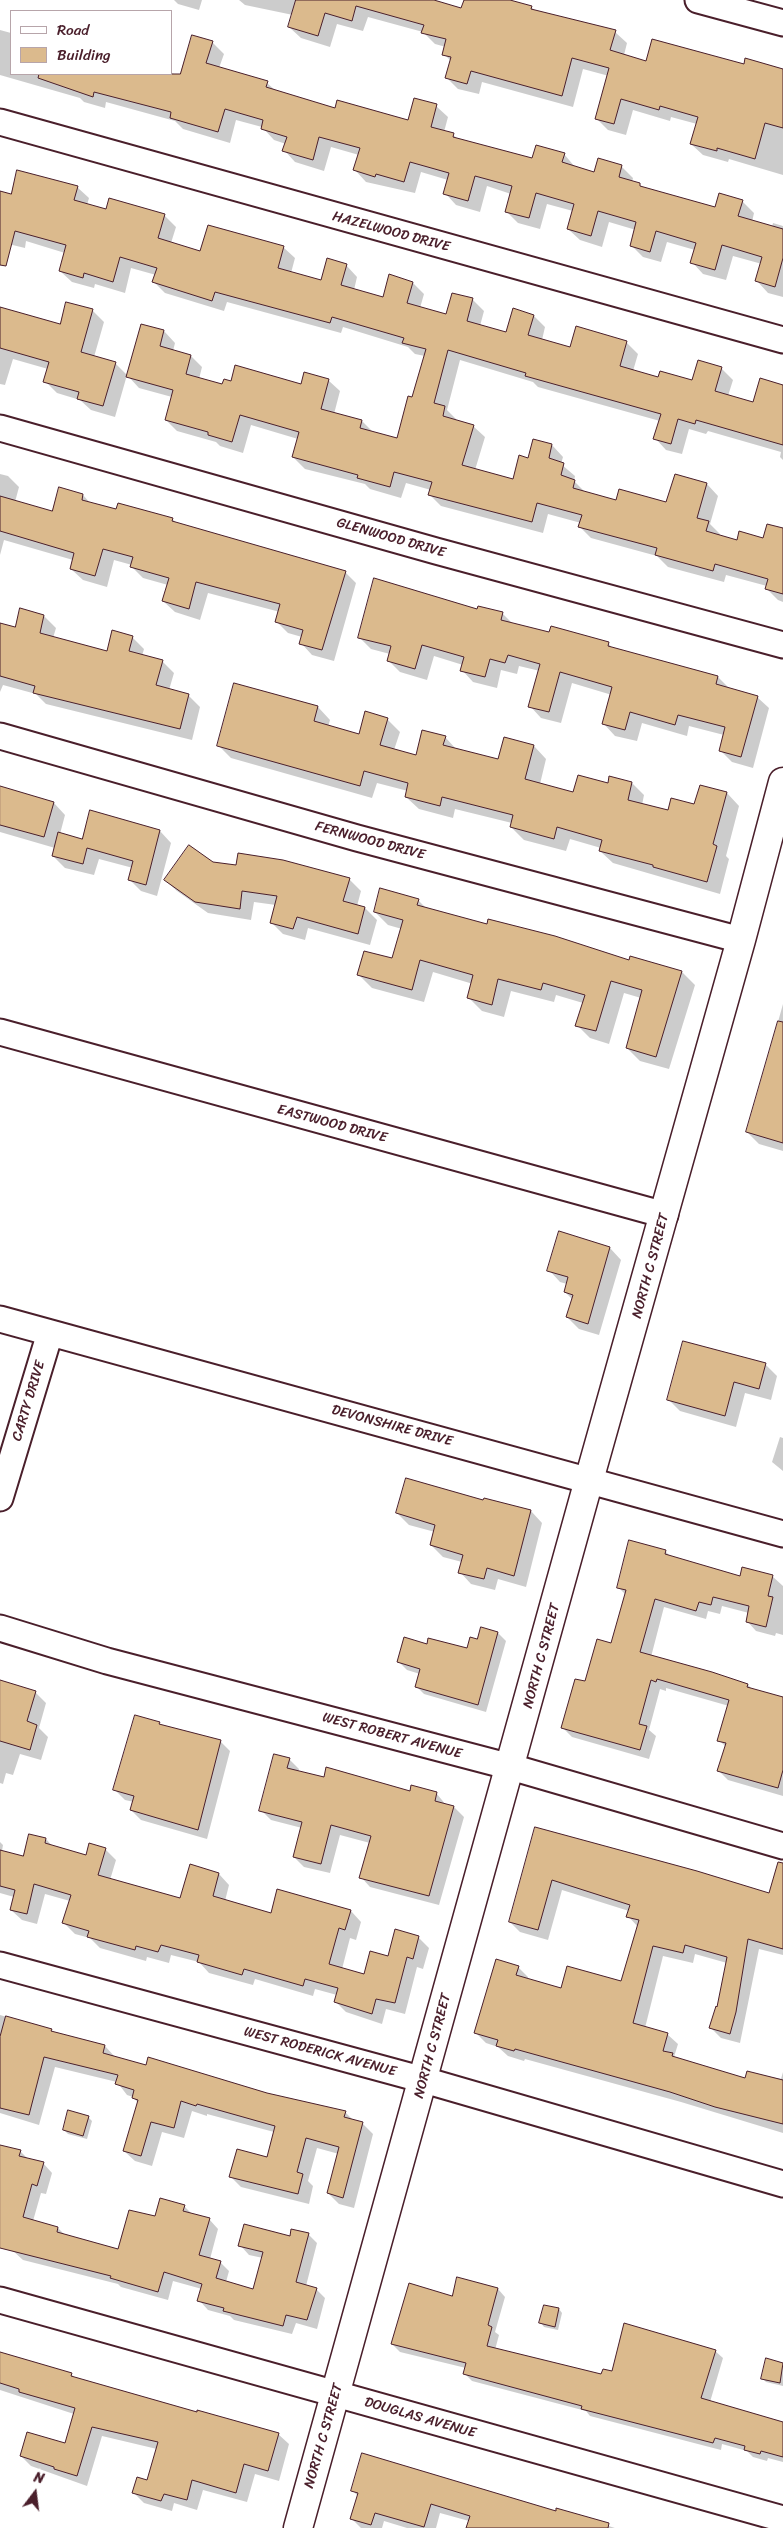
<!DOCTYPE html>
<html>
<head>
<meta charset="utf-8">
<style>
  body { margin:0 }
  #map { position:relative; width:783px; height:2528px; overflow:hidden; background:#fff; font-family:Sriracha,sans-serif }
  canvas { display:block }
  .legend { position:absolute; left:10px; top:10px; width:162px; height:65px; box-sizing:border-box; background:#fff; border:1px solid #b7a5aa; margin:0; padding:6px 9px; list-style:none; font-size:15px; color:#4a1f2b }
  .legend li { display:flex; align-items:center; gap:10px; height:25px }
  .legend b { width:25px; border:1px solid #b7a5aa }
  .north { position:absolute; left:10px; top:2468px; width:50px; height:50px; -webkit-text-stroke:4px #fff; paint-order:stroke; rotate:15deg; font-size:14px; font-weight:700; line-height:20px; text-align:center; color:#4a1f2b }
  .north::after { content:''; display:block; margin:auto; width:18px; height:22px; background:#4a1f2b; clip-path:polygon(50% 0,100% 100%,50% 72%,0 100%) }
</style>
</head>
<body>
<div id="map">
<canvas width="783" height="2528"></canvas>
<ul class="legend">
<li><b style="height:6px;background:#fff"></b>Road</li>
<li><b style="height:14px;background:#dbba8d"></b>Building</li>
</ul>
<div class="north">N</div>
</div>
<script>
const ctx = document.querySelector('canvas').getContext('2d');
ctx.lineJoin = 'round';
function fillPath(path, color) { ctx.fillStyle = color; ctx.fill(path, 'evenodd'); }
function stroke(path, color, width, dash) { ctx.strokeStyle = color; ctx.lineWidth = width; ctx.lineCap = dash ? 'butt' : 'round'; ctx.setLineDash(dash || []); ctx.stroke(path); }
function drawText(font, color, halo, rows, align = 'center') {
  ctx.font = font + ' Sriracha,sans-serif'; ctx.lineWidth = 4; ctx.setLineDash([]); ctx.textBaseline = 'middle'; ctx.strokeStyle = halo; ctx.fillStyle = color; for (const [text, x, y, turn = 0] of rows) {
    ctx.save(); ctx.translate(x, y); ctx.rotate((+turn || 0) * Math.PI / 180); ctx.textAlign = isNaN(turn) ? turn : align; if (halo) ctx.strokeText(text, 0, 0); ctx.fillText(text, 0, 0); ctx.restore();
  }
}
fillPath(new Path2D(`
  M174,0H202L199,10L178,4Z
  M239,0H429L462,9L465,0H506L531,7L535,11L615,32L627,43L624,55L647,62L745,66L783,70V175L729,159L728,162L703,155L691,144L697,124L671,117L670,121L633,110L626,135L608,130L596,118L609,76L583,69L573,107L482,82L479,94L458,89L446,77L451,61L444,54L446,47L435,44L423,32L368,17L363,31L337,24L330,47L301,38L289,27L293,15L245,5Z
  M0,30L11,33V74L171,73L181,76L212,42L224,54L219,68L267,83L276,91L336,109L409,122L436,106L448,117L444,132L453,135L458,139L533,160L564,154L575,167L595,173L621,166L633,178L632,182L643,188L716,209L742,201L754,213L752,222L772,227L773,223L783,226V297L768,293L757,281L762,264L733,256L726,280L703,274L692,262L695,250L667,242L661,262L643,257L631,245L636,230L609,222L602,247L580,240L568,229L573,211L547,204L540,229L518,223L506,211L511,194L487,186L480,212L456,205L445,193L448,180L421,172L415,193L366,182L355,170L359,155L331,147L324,171L295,162L284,150L286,144L274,140L262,127L236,120L230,143L183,129L175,121L106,102L105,108L84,102L80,98L0,75Z
  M77,187L89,198L87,205L107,211L164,215L176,227L171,243L201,253L283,247L295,258L291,273L322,281L346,265L357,277L354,290L384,299L413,283L424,294L420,308L447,315L453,294L473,300L484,311L480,326L507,334L534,316L545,327L542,340L571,348L626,342L638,354L633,371L659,379L693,382L721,368L733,380L728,396L754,404L783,386V460L780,457L781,452L708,431L706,434L689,429L682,454L666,450L655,438L660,421L538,387L533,382L460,360L447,410L456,419V421L473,426L485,437L475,470L514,481L529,459L534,441L552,445L563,457L561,464L575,476L574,481L586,493L617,501L667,504L676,475L707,484L718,496L710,524L720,534L719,536L738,541L764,539L783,530V602L778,600L767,589V586L726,575L724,582L668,567L657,556L591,538L580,527L581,523L548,514L543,533L441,506L429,494L431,490L406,483L401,498L370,489L365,484L305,469L293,457L298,439L251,425L243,453L220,446L216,442L177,431L166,420L172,397L139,388L127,375L115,417L91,410L80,400L57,393L45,381L48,369L13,359L5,385L0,384V308L60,326L92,310L104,322L94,357L115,363L128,376L142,326L164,331L175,343L173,351L191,356L202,367L199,379L223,386L232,382L302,386L328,380L340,391L334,414L362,421L374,433L398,440L413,399L425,356L415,354L408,347L343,327L341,333L227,302L224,311L165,293L154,282L156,275L131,268L125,293L95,284L94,288L72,282L60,271L65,253L26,241L25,248L0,242V192L12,195Z
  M0,474L8,476L19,487L15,502L53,512L83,495L91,504L117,511L172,519L177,523L345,572L356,583L334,661L312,655L301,643L302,637L288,633L277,622L280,612L208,593L200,620L175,612L163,601L168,585L143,578L132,567V565L114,560L107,587L83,580L71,569L73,560L4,540L0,555Z
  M478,611L502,613L513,624L550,634L608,643L613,649L718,677L730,689L757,697L769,708L753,768L732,762L720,750L724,735L689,726L687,736L642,723L637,741L615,736L604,724L612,695L572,683L561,723L541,718L530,706L540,671L519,666L517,674L501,670L497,688L473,682L462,670L463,665L434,656L427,680L400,672L388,660L390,654L371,649L360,638Z
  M44,616L56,628L53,638L108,652L132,637L144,649L142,656L162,661L174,673L169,690L188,695L200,707L192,740L46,704L36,694L3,685L0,692V624L16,629Z
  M235,685L318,707L330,720L328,727L359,736L387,719L400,732L394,750L417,757L445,737L457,750L498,761L505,738L534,746L546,759L540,784L574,793L608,785L632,783L644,795L642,805L669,812L695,806L727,793L739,806L726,856L729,859L720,894L613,863L600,851L601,848L570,839L566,851L524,840L511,827L512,823L455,809L453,818L419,809L406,797L408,791L377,783L372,798L231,758L218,745Z
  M0,788L54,803L65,815L60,834L82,840L160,831L171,843L157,896L141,891L130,880L133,868L99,859L94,875L65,868L53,856L55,848L0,832Z
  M213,863L349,879L361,891L357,906L365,908L377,920L370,945L308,928L305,940L283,934L271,922L276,905L254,902L251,920L208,913L177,891L165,880Z
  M418,900L427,909L630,961L631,958L682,972L695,985L669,1069L640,1061L627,1048L641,998L624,993L609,1044L590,1038L577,1025L583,1003L556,995L554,1002L511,991L504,1017L482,1011L469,998L473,984L433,972L424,1002L372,988L359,975L393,960L402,929L388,925L375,912Z
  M783,1004V1151L759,1144L747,1132Z
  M610,1248L621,1260L599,1335L579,1329L567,1317L572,1299L565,1292L567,1284L560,1282L549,1270Z
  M765,1364L777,1376L771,1400L745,1393L736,1427L680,1411L669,1400Z
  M780,1437L783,1438V1471L772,1462Z
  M484,1502L531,1511L542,1523L526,1587L498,1579L495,1590L471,1584L460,1572L462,1562L443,1557L431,1545L435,1532L409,1525L397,1513Z
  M665,1551L672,1558L741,1578L772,1576L783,1586V1635L776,1633L775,1636L756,1631L747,1621L749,1613L722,1606L720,1614L708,1611L706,1619L664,1607L651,1657L748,1685L754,1691L783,1699V1796L728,1780L719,1771L726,1747L719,1740L729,1706L666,1688V1691L660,1689L649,1730L656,1736L649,1759L572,1737L563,1728L585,1683L612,1645L626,1595L618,1587Z
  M498,1633L506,1641L486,1712L424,1694L416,1686L420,1674L407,1670L399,1662L428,1645L468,1650L478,1640Z
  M0,1690L35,1692L46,1703L39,1728L48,1737L41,1760L20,1754L13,1775L6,1773L3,1784L0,1783Z
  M159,1723L162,1726L220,1741L230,1751L207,1839L141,1820L131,1810L134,1802L125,1800L115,1790Z
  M289,1759L299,1769L298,1772L325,1779L410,1792L412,1787L437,1794L446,1805L454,1807L464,1817L439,1905L370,1887L361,1877L370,1843L340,1835L330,1873L304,1867L294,1857L302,1828L271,1820L261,1810Z
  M536,1829L770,1895L783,1896V1955L759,1949L740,2043L721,2038L711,2028L718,2008L727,1963L695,1954L693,1963L663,1956L645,2028L667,2034L678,2044L674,2057L746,2080L748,2072L781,2079L783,2072V2133L681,2102L525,2059L524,2061L508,2056L498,2047L486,2043L476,2033L518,1967L528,1977V1980L561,1990L622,1983L638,1927L628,1916L629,1911L562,1890L548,1940L520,1932L510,1922Z
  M46,1839L53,1847L87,1857L105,1849L116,1860L110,1880L181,1899L219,1874L229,1885L225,1901L272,1914L278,1890L351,1911L361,1922L356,1940L350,1938L342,1969L365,1976L418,1937L429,1948L423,1969L417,1967L405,2014L386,2009L382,2024L346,2012L335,2001L337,1995L315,1989L313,1996L255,1979L253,1985L209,1973L199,1962L171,1955L169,1963L147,1957L146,1961L100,1948L90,1938L75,1934L64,1923L70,1901L45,1894L37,1924L22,1920L11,1910L14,1897L0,1893V1842L3,1845L2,1851L24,1857Z
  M0,2015L51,2030L55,2033L105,2046L115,2057L147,2066L345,2112L354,2121L362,2123L373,2134L354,2208L339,2204L328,2193L339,2154L317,2148L308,2181L313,2186L309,2204L241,2187L230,2176L267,2159L274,2132L207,2114V2116L192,2111L184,2138L162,2132L152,2166L135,2161L124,2151L138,2103L133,2097L127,2095L117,2082L55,2067L39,2125L0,2113Z
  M88,2117L92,2121L87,2139L68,2134L64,2130Z
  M0,2146L20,2151L28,2159L43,2163L52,2173L46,2194L41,2193L33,2221L58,2228L65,2235L119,2250L156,2218L184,2206L193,2215L209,2219L218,2229L210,2259L220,2262L229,2271L226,2282L253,2290L263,2258L249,2255L240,2245L308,2234L317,2243L306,2286L316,2289L325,2298L317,2329L296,2323L292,2334L234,2320L230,2316L208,2310L199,2300L202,2289L173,2281L168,2300L121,2287L118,2284L23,2260L0,2239Z
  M458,2278L498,2289L505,2297L495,2332L499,2335L495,2350L602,2376L715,2351L723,2358L710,2402L783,2423V2462L768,2458L767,2461L753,2457L747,2451L722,2444L721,2450L590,2416L586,2411L472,2381L464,2373L466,2368L400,2352L392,2344L453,2297Z
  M559,2309L562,2313L558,2330L544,2327L541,2323Z
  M0,2353L71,2374L76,2379L198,2414L278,2434L289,2444L279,2481L255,2474L247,2502L203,2490L197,2510L174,2503L172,2511L144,2503L134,2493L148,2481L157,2449L102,2436L87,2486L31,2466L21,2456L66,2444L74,2414L0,2390Z
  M767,2360L783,2364V2386L766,2382L762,2378Z
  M353,2491L557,2512V2510L615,2528H468L469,2521L440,2513L436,2528H407L384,2521L382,2528H361L352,2519L358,2496Z`), '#0003');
const building = new Path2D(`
  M296,0H434L461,8L464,0H510L532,6L531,9L616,30L610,50L646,61L652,39L744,64L745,58L783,69V128L765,123L755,159L717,148V151L690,144L698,117L660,106L659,110L621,99L614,124L595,119L609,68L572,58L562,96L471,71L467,84L445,78L451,57L442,55L446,39L421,33L424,25L356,6L352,21L325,13L318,36L288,27Z
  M192,35L213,41L206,63L268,81L266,87L335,108L337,100L408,120L414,98L437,104L431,127L454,133L453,137L532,158L536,145L565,153L562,162L594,172L598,158L622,165L619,177L640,183V186L715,207L719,193L743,200L738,216L783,229V258L775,287L755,281L762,257L722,245L715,270L690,263L696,243L656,231L650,252L630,246L636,222L598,211L591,236L567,229L574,204L536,193L529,218L505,212L512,186L475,176L468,201L443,194L449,173L410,162L404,182L376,174L375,177L353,170L360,148L319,137L313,160L282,151L287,137L261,129L263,120L225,109L218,132L170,118L171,112L94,92L93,97L38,78L39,74H180Z
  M17,170L78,186L74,200L106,209L109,198L165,214L158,238L200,251L208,225L284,246L278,268L321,280L327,258L347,264L341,285L383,297L389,274L413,282L407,303L446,314L452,293L473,298L467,321L506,332L513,308L534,315L528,335L570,347L576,326L627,341L620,366L658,377L660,371L692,380L698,360L722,367L715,391L753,402L760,378L783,385V445L696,420L695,424L678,419L671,444L653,439L661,414L525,376L526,373L448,350L434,403L445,406L443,416L474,425L462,465L513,479L519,455L528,458L533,439L552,444L549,458L564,463L561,475L575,480L573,488L616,500L619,489L666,502L675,474L707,483L697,518L709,521L706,531L737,540L739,531L763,538L767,524L783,528V594L765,589L768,579L715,564L713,571L655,555L657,548L578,527L582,515L537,503L532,522L428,495L432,482L394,472L390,487L357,478L358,475L292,457L299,432L240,415L232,442L208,435V432L165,420L173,390L126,377L141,324L164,330L160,346L191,355L186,374L222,384L224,379L231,381L235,365L301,384L304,372L329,379L321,409L362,420L360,428L397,438L408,396L412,397L426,349L402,343L404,338L332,317L330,323L215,292L212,301L152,282L157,268L120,257L113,282L84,273L83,278L59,271L66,245L15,231L6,266L0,265V191L11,194Z
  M66,302L93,309L81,352L116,362L103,406L77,399L79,392L43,382L49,362L0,348V307L60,324Z
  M59,487L83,494L82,500L116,509L118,503L173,518L172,521L346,571L322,650L299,644L303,630L275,622L280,604L196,582L189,609L162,601L169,578L130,567L133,557L103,549L95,576L70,569L74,553L0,531V496L52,511Z
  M374,578L477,609L478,606L503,612L501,620L549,632L551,626L609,642L608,646L718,676L716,684L758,696L741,757L719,751L725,727L678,715L675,725L630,712L625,730L602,724L612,687L560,672L549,712L528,707L540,664L508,655L505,663L490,659L485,677L460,671L464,657L422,645L415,669L387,661L391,646L358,638Z
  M20,608L44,615L40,633L107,651L112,630L133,636L129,651L163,660L156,685L189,694L180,729L33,693L35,686L0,676V623L15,627Z
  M234,683L318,706L314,721L359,734L365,711L388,718L380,745L416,755L422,730L446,736L443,745L498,759L504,737L534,745L525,779L573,792L578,775L608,783L609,776L632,782L628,800L668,810L671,798L694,804L700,785L727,792L713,844L717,846L707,882L653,867V865L599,851L602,840L557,827L554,839L510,827L513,815L442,797L440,806L405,797L408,783L364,771L360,786L217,746Z
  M0,786L54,802L44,837L0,825Z
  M90,810L160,830L146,885L128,880L133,861L87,848L83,864L52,856L58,832L82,839Z
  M189,845L213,862L236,865L238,853L283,860L350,878L343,901L365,907L358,934L297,917L293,929L270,923L277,896L242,891L240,909L195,902L164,880Z
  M380,888L419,899L417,905L487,924L488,919L555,936L629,960L630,956L682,971L656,1057L626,1048L642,990L611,981L596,1031L575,1026L585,995L543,983L541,990L498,979L492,1005L467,998L473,975L420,960L412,990L357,975L364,951L392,958L403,920L374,912Z
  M778,1021L783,1022V1143L746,1132Z
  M559,1231L610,1247L588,1324L566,1317L573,1295L564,1292L568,1277L547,1271Z
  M683,1341L766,1363L759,1389L734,1382L725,1416L667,1400Z
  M406,1478L483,1500L484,1498L531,1510L514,1576L487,1568L484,1579L458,1573L463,1555L430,1545L435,1525L396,1513Z
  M629,1540L666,1550L665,1554L740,1576L742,1567L773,1575L768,1596L773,1597L766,1627L746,1622L749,1606L713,1597L711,1605L699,1602L696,1611L655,1599L640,1652L712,1672L748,1684L747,1687L783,1697V1770L778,1788L717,1771L726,1743L717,1741L729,1700L657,1679L656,1682L651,1680L639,1724L647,1726L640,1750L561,1728L575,1679L585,1681L597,1639L611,1643L626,1590L617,1588Z
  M481,1627L498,1632L478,1705L415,1687L420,1669L397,1662L404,1637L427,1644L428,1638L467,1648L470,1637L477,1639Z
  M0,1680L36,1691L27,1721L37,1725L30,1750L0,1741Z
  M135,1715L160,1722L159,1724L221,1740L198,1830L130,1810L134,1796L113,1790Z
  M274,1754L290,1758L287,1768L324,1777L326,1767L410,1791L411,1785L437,1792L435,1801L454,1806L429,1896L359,1878L371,1836L331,1825L321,1864L293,1857L302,1822L259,1811Z
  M535,1827L697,1871L769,1893L778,1862L783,1863V1949L748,1939L736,2012L730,2034L709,2028L716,2006L717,2007L727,1957L685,1945L683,1953L653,1946L633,2023L668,2033L663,2051L673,2053L672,2056L745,2078L747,2071L783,2080V2124L715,2107L670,2092L515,2049L514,2051L496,2046L498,2040L474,2033L496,1959L519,1966L516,1975L561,1988L567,1966L621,1981L639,1920L626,1917L630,1905L552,1880L538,1930L509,1922Z
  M29,1834L46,1838L45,1843L86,1855L89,1843L106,1848L98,1875L180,1898L190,1864L219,1873L213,1896L271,1913L277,1889L351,1910L345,1930L339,1928L329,1964L364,1974L370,1951L388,1956L395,1929L419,1936L413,1959L407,1957L395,2003L376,1999L372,2014L334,2002L338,1988L305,1979L303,1986L244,1969L242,1975L197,1962L199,1955L161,1945L158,1952L136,1946L135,1950L87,1937L89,1931L62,1923L71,1895L34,1884L27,1914L10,1910L15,1890L0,1886V1850L23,1856Z
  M6,2016L52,2029L51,2031L105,2045L103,2053L146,2065L148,2057L267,2093L346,2111L344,2117L363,2122L343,2198L327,2193L339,2147L306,2138L297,2172L303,2174L298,2194L229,2177L237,2149L267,2157L275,2126L197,2104L196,2106L181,2101L174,2128L151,2122L141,2156L123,2151L138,2100L132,2098L134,2090L115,2084L118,2075L44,2057L29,2115L0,2108V2037Z
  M68,2110L89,2116L83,2136L63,2130Z
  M0,2145L21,2150L19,2156L44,2162L37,2186L32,2184L23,2217L58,2227L57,2232L118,2249L129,2210L155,2216L160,2198L185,2205L183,2211L210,2218L199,2255L221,2261L216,2278L253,2289L263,2252L238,2246L244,2224L290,2236L291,2229L309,2233L296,2282L317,2288L307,2320L286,2315L283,2326L223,2311L224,2308L197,2301L202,2284L164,2272L158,2292L110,2278L111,2276L0,2248Z
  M457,2277L498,2288L488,2325L492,2327L487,2346L601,2374L603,2369L612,2371L624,2323L716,2350L701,2398L783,2422V2457L761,2451L760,2454L744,2450L745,2446L715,2438L713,2443L581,2409L582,2406L463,2374L466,2363L391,2344L409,2283L452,2296Z
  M544,2305L559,2308L555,2327L539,2323Z
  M0,2352L72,2373L71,2376L197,2412V2410L279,2433L268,2471L244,2464L236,2493L192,2480L187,2500L164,2494L161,2501L132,2493L137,2477L147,2480L158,2442L92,2427L77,2476L54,2469V2467L20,2456L27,2432L65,2443L75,2408L19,2392V2389L0,2383Z
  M766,2358L783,2363L780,2383L761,2379Z
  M362,2453L556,2511V2508L609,2523L608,2528H466L470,2516L431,2504L424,2527L375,2513L371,2525L350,2519L358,2493L351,2491Z`);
fillPath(building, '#dbba8d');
stroke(building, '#4a1f2b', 1);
const street = new Path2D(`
  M698,0L783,23
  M0,122L783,340
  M0,428L436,551L783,645
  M0,736L357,838L741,940
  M0,1032L665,1215
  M0,1319L783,1534
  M0,1498L50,1333
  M0,1628L107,1661L511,1767L783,1846
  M0,1965L424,2080L783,2184
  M0,2300L783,2519`);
const secondary = new Path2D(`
  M298,2528L589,1480L741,940L783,782`);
stroke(street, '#4a1f2b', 29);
stroke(secondary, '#4a1f2b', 31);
stroke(street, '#fff', 25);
stroke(secondary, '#fff', 28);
drawText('14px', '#4a1f2b', '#fff', [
  ["HAZELWOOD DRIVE",391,232,15],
  ["GLENWOOD DRIVE",391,538,16],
  ["FERNWOOD DRIVE",370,841,15],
  ["EASTWOOD DRIVE",332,1124,15],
  ["NORTH C STREET",651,1266,-75],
  ["CARTY DRIVE",29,1401,-73],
  ["DEVONSHIRE DRIVE",392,1426,15],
  ["NORTH C STREET",542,1656,-75],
  ["WEST ROBERT AVENUE",392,1736,15],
  ["NORTH C STREET",433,2046,-75],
  ["WEST RODERICK AVENUE",320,2052,15],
  ["DOUGLAS AVENUE",420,2418,16],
  ["NORTH C STREET",324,2436,-74]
]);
</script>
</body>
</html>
